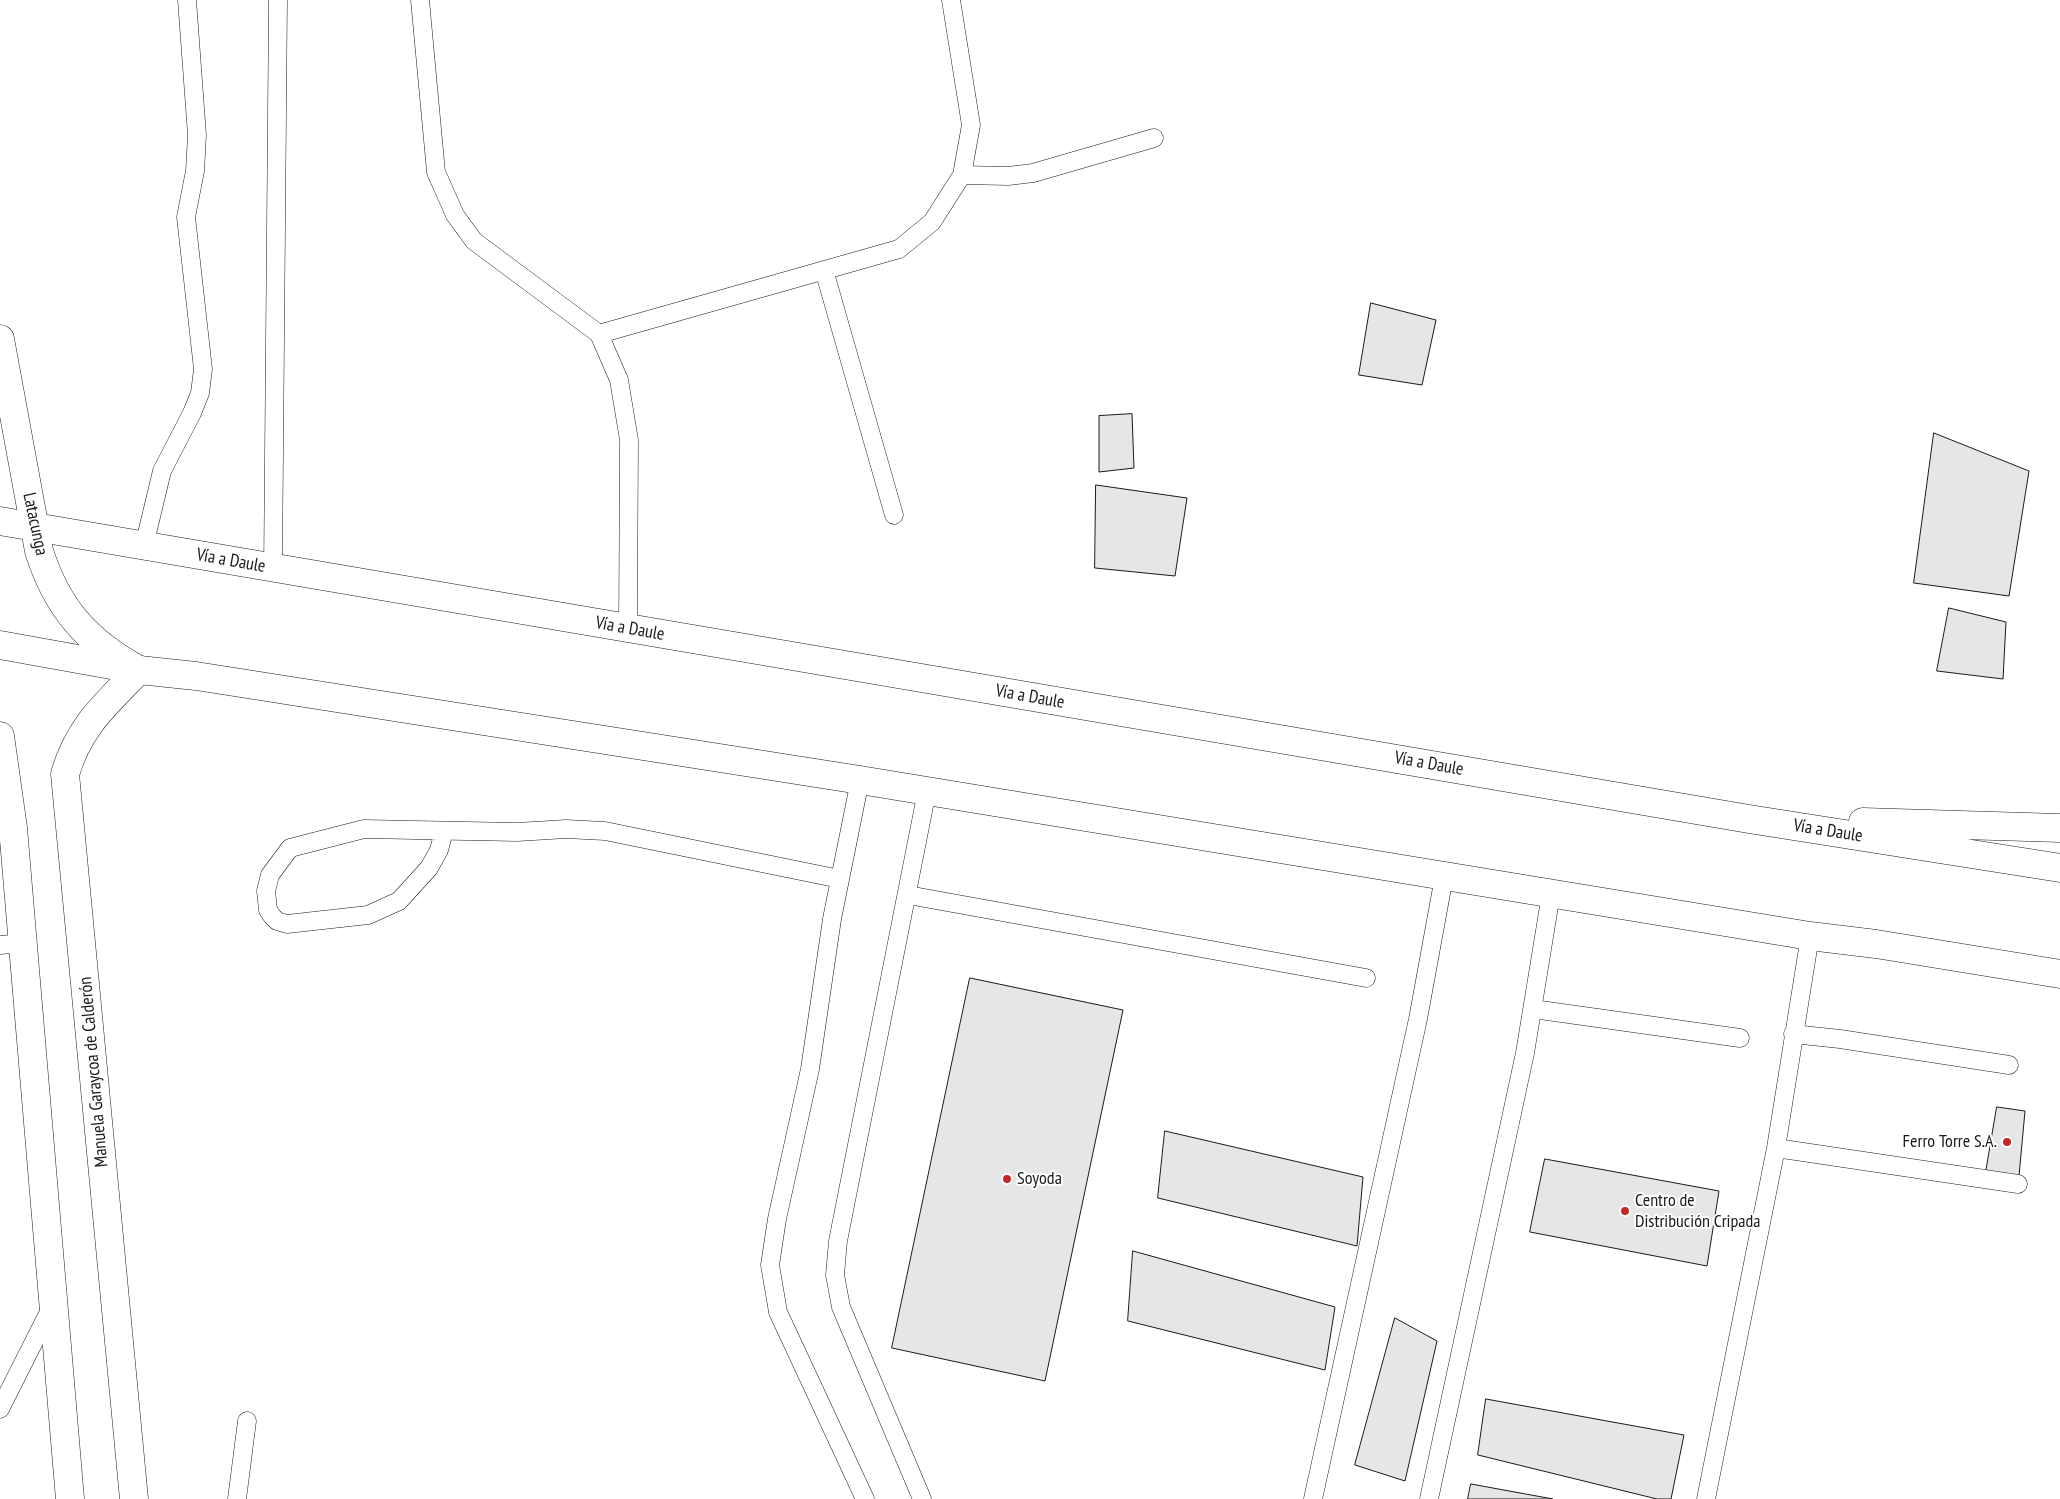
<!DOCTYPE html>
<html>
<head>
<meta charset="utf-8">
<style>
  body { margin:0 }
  canvas { display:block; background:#fff }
</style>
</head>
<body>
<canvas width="2060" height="1499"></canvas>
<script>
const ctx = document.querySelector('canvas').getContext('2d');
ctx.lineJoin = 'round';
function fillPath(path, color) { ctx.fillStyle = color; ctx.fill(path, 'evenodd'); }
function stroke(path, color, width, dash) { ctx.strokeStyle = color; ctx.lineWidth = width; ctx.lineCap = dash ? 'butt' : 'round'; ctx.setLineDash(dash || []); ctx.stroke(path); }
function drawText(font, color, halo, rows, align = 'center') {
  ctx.font = font + ' "PT Sans Narrow",sans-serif'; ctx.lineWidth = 4; ctx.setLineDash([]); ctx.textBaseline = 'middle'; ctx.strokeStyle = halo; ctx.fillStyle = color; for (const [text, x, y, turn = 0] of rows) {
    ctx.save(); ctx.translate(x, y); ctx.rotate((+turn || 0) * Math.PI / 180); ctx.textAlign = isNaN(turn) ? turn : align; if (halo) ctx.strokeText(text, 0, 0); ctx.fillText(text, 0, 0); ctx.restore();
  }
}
const building = new Path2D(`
  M1371,303L1436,320L1422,385L1359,375Z
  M1132,414L1134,468L1099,472V416Z
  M1934,433L2029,471L2009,596L1914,583Z
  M1096,485L1187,498L1175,576L1095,568Z
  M1949,608L2006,622L2003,679L1937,671Z
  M970,978L1123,1010L1045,1381L892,1348Z
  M1997,1107L2025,1111L2019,1176L1986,1172Z
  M1165,1131L1363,1177L1357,1246L1158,1198Z
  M1545,1159L1719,1191L1707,1266L1530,1232Z
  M1133,1251L1335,1307L1325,1370L1128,1321Z
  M1395,1318L1437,1341L1405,1481L1355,1465Z
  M1486,1399L1684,1435L1671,1499H1657L1478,1455Z
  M1471,1484L1553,1499H1468Z`);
fillPath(building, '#e6e6e6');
stroke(building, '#1a1a1a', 1);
const lane = new Path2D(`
  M420,0L436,172L455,215L474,241L599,334L619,380L629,440L628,629
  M962,175L1008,176L1033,173L1154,138
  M824,270L894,515
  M599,334L899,249L932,222L962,175L971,125L951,0
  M144,546L162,471L192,413L200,393L203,369L186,217L195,171L197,135L187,0
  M273,568L278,0
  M860,780L832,919L810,1069L777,1219L770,1265L778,1312L865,1499
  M444,831L439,850L429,868L399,901L368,915L287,924L277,921L272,916L268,910L266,891L270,875L290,848L364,829L517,832L566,829L605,831L840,879
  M908,895L1366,978
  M0,945L23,943
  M1533,1009L1740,1038
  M1793,1034L1840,1039L2009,1065
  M1776,1148L2018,1184
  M0,1409L52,1306
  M237,1499L247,1421
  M922,1499L841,1307L835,1275L838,1241L927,791
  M1313,1499L1418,1019L1444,877
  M1429,1499L1525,1053L1551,894
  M1706,1499L1776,1148L1810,936`);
const secondary = new Path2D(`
  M0,339L39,551C57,608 87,642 139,670C106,704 79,726 65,774L134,1499
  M0,736L13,828L70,1499`);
const highway = new Path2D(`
  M0,521L1749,819L2060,868
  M0,645L139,670L196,676L860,780L1810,936L1876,944L2060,974
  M1863,822L2060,828`);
stroke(lane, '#1a1a1a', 19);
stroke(secondary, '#1a1a1a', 29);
stroke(highway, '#1a1a1a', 29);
stroke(lane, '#fff', 18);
stroke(secondary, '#fff', 28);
stroke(highway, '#fff', 28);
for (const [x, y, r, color] of [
  [2007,1142,5,"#c62828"],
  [1007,1179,5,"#c62828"],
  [1625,1211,5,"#c62828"]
]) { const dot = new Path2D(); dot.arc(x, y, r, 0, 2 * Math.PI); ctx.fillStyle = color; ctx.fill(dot); stroke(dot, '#fff', 2); }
drawText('18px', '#1a1a1a', '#fff', [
  ["Latacunga",35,524,78],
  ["Vía a Daule",231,561,10],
  ["Vía a Daule",630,629,10],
  ["Vía a Daule",1030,697,10],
  ["Vía a Daule",1429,764,10],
  ["Vía a Daule",1828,831,9],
  ["Manuela Garaycoa de Calderón",94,1072,-95]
]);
drawText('18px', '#1a1a1a', '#fff', [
  ["Ferro Torre S.A.",1997,1142,"right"],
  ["Soyoda",1017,1179],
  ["Centro de",1635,1201],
  ["Distribución Cripada",1635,1222]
], 'left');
</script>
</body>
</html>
